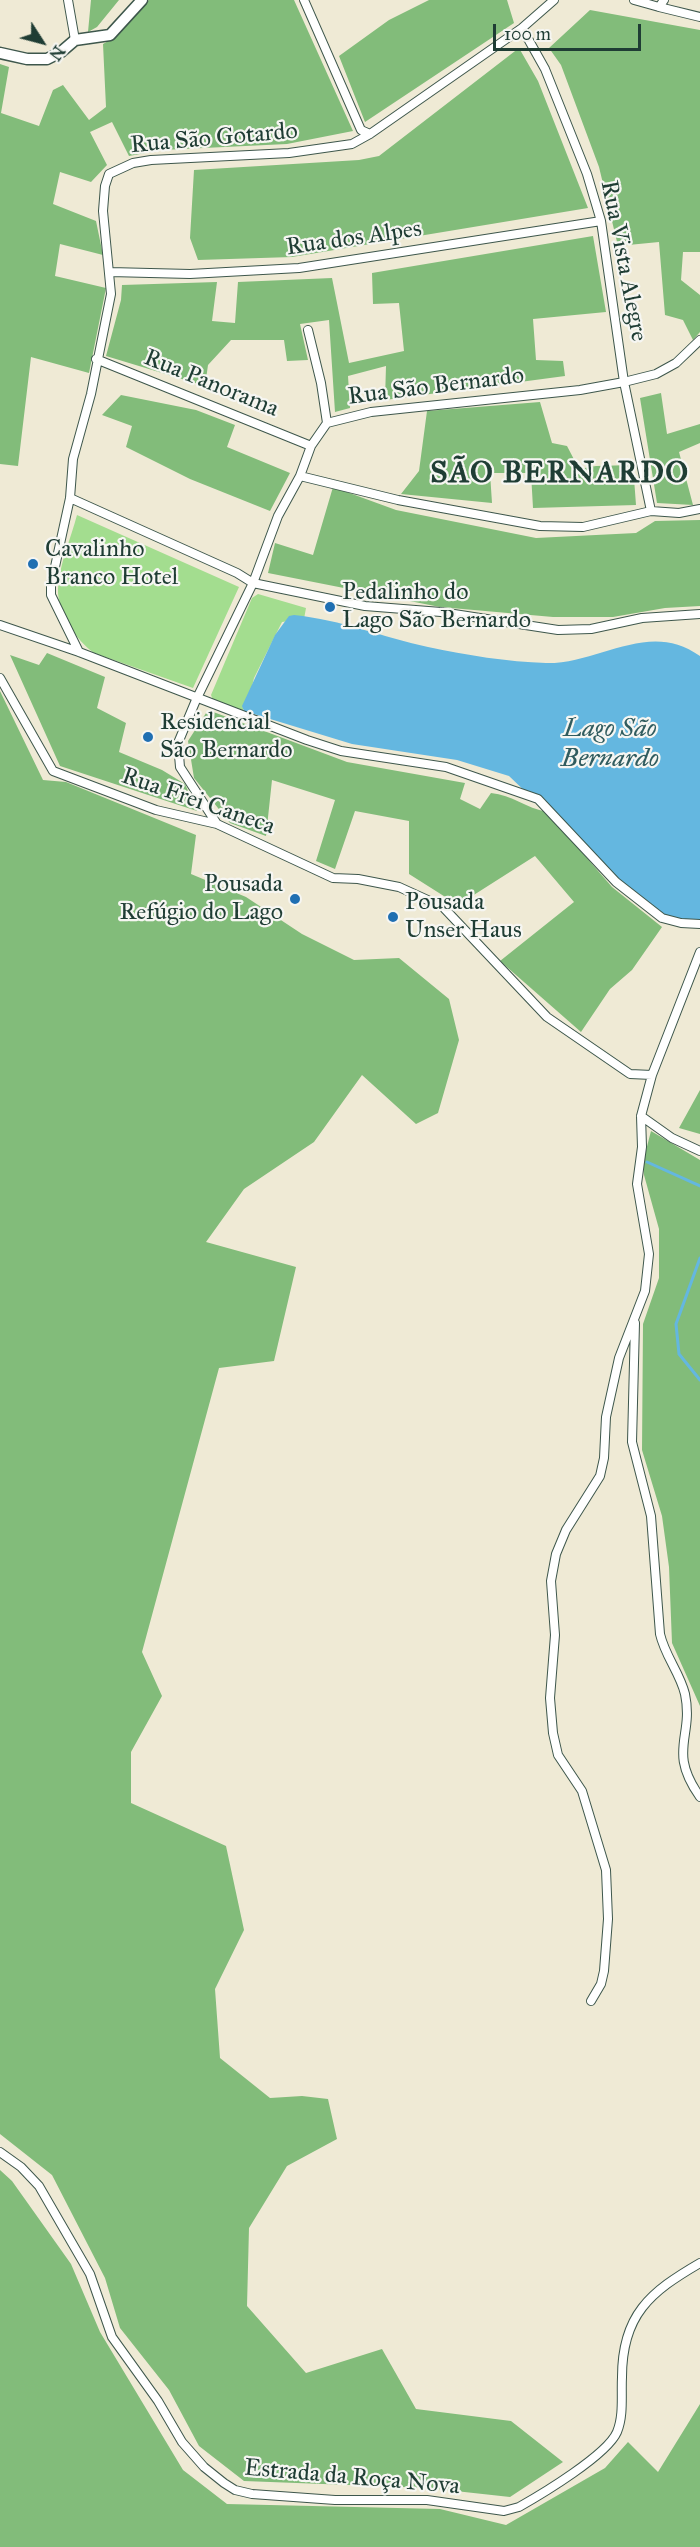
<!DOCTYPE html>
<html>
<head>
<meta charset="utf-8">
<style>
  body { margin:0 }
  #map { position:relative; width:700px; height:2547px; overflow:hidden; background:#efead5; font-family:"IM FELL Great Primer",serif }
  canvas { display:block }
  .north { position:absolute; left:12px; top:12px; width:60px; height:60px; -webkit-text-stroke:4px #f6f6f2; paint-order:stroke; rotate:126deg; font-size:16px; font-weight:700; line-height:24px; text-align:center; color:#1f3d34 }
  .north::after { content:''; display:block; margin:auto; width:21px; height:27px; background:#1f3d34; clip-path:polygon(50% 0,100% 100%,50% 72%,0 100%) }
  .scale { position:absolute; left:493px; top:24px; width:148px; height:27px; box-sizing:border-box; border:3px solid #1f3d34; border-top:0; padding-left:8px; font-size:18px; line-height:21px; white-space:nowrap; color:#1f3d34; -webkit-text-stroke:4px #f6f6f2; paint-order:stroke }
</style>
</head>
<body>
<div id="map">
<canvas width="700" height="2547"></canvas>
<div class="north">N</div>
<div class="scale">100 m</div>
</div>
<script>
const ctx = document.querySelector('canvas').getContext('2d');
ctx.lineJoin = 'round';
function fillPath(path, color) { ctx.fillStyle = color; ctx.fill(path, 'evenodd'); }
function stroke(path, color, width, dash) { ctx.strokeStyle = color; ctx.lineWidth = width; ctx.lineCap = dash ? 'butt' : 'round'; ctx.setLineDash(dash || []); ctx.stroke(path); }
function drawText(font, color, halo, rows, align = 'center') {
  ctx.font = font + ' "IM FELL Great Primer",serif'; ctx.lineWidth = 4.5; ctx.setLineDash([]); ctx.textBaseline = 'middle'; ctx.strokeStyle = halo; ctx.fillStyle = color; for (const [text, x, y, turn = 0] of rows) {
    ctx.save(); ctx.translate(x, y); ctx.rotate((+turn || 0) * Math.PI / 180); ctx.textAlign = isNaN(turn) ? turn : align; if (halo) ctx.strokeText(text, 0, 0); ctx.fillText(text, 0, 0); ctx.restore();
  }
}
fillPath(new Path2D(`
  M77,515L239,587L193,688L94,653C77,641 57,612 58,589C59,565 71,538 77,515Z
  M258,594L306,608L304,619L282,622L254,678L249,699L242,712L213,700L211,695L252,598Z`), '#a3dd8f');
fillPath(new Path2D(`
  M91,0H119L97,27L88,32Z
  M149,0H294L353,131L287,144L162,150L129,156L112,122L90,132L107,165L91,182L60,172L53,204L96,221L103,255L60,244L55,276L106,288L89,373L31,357L18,466L0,464V64L9,67L1,113L39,126L53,90L63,85L89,120L106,107L103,44L112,39Z
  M429,0H507L514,23L365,122L339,56L389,20Z
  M590,10L700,30V252H683L681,280L700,295V332L693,340L683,320L665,315L659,242L618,246L599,167L561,65L549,48Z
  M519,48L538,81L588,208L292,257L198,260L190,238L194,170L359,160L379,156Z
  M593,236L606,312L533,319L536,360L563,361L565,376L385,400L386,366L348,376L350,408L335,412L329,320L300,324L308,360L287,361L284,340H231L208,365L205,386L106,356L121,300L122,285L217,282L212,321L235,323L238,282L332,278L349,363L404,351L399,303L373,304L372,273Z
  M661,393L667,434L700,424V443L679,452L693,505L657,503L640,398Z
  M121,395L196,410L235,425L227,447L290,473L270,511L190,479L126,447L132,426L102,415Z
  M540,402L552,443L567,446L579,469L596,466L633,465L636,505L533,508L531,473H490L492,503L401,494L419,471L427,411Z
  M333,487L396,510L536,538L636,533L655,521L700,520V606L665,608L613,617H553L440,607L268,573L275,543L313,555Z
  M47,653L105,677L97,708L126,723L119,752L162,770L185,784L197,811L60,766L10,655L39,665Z
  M0,691L43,780L66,782L196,835L191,874L246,897L302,934L354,960L399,958L449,999L459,1040L438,1113L416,1124L362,1075L314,1142L244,1189L206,1242L296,1267L274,1361L219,1368L142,1652L162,1696L131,1752V1803L226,1846L244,1930L215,1989L220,2058L270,2098L302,2096L328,2099L337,2139L287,2166L249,2228L247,2306L306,2373L382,2349L416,2409L511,2421L563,2462L510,2497L428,2488L244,2481L199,2446L169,2390L120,2328L105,2278L52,2175L0,2134Z
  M208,710L347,762L465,783L460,799L480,809L491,793C512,795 526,808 547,812L612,887L662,927L632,970L610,989L581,1032L500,961L574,902L535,856L458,905L409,874V821L355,811L335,869L316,861L335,800L272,780L266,836L230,823L194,778L188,741Z
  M700,1090V1134L679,1128Z
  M651,1131L700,1160V1706L672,1643L669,1567L662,1516L642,1450L643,1324L659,1278V1229L644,1175L643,1162Z
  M0,2170L12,2181L71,2264L100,2332L183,2470L227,2504L440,2509L506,2525L605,2468L628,2442L658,2472L700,2404V2547H0Z`), '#82bc7a');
fillPath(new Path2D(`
  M294,615C342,620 382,637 428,647C466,655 508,662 546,663C600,664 649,619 700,656V927L664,916L637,898L509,776L457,760L352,744L244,711L242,706L275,635L289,616Z`), '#64b7e0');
stroke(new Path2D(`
  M647,1162L700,1186
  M700,1258L676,1324L679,1354L700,1380`), '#64b7e0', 3);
const minor = new Path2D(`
  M68,0L75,40
  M304,0L361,130L370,134
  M634,0L659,7L664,0
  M659,7L700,17
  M522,28L545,69L587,174L601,221L624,382L651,511
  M110,272L190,274L299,268L601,221
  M308,330L321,383L327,423
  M96,359L311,446
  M300,476L398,500L540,526L583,527L651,511L679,513L700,509
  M70,498L237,573L253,583L365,606L441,612L558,630L591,629L642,618L700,614
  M0,625L79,652L307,740L341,751L446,767L538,799L616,882L662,918L681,923L700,924
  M79,652L51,595V585L70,498L73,459L91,394L111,294L103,211L105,186L109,174L133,163L151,160L289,153L352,144L370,134L522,28L554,0
  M0,678L53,771L156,810L217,824L333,878L358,879L399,887L443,907L547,1017L630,1074L652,1075
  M217,824L180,767L178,743L196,700L253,583L278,516L300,476L311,446L327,423L371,412L580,390L624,382L656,374L676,363L700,340
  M641,1116L672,1138L700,1151
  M635,1323L632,1442L651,1516L660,1634C665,1656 680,1673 685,1694C694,1738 667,1750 700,1797
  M591,2001L601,1984L604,1971L608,1919L606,1870L582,1791L558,1755L553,1733L550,1698L555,1635L551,1581L556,1554L566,1530L600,1476L604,1458L606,1417L619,1358L645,1291L649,1254L637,1184L642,1147L641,1116L652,1075L700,952
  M0,2152L21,2167L39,2186L90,2274L112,2337L158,2401L182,2442L204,2467L224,2483L235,2490L252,2494L335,2500H427L504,2511L519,2507C542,2494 607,2455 617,2432C624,2415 621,2395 622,2377C622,2315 650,2292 700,2263`);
const tertiary = new Path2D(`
  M0,53L27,59H47L61,52L75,40L110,35L142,0`);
stroke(minor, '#3e574c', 10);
stroke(tertiary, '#3e574c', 13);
stroke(minor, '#fff', 8);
stroke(tertiary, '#fff', 10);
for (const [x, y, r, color] of [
  [33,564,6,"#1f6fb2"],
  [330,607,6,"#1f6fb2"],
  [148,737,6,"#1f6fb2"],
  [295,899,6,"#1f6fb2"],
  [393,917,6,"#1f6fb2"]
]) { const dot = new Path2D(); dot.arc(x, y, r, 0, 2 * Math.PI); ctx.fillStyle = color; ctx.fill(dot); stroke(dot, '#f6f6f2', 2); }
drawText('24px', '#1f3d34', '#f6f6f2', [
  ["Rua São Gotardo",214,139,-5],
  ["Rua dos Alpes",354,239,-8],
  ["Rua Vista Alegre",623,261,79],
  ["Rua Panorama",211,384,22],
  ["Rua São Bernardo",436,387,-7],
  ["Rua Frei Caneca",198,802,19],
  ["Estrada da Roça Nova",352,2478,5]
]);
drawText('24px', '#1f3d34', '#f6f6f2', [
  ["Cavalinho",45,550],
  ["Branco Hotel",45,578],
  ["Pedalinho do",342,593],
  ["Lago São Bernardo",342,621],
  ["Residencial",160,723],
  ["São Bernardo",160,751],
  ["Pousada",283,885,"right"],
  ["Refúgio do Lago",283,913,"right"],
  ["Pousada",405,903],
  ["Unser Haus",405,931]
], 'left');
drawText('italic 26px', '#305c5f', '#f6f6f2', [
  ["Lago São",610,730],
  ["Bernardo",610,760]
]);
ctx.letterSpacing = '1.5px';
drawText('bold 30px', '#1f3d34', '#f6f6f2', [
  ["SÃO BERNARDO",560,475]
]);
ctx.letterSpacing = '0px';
</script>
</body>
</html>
